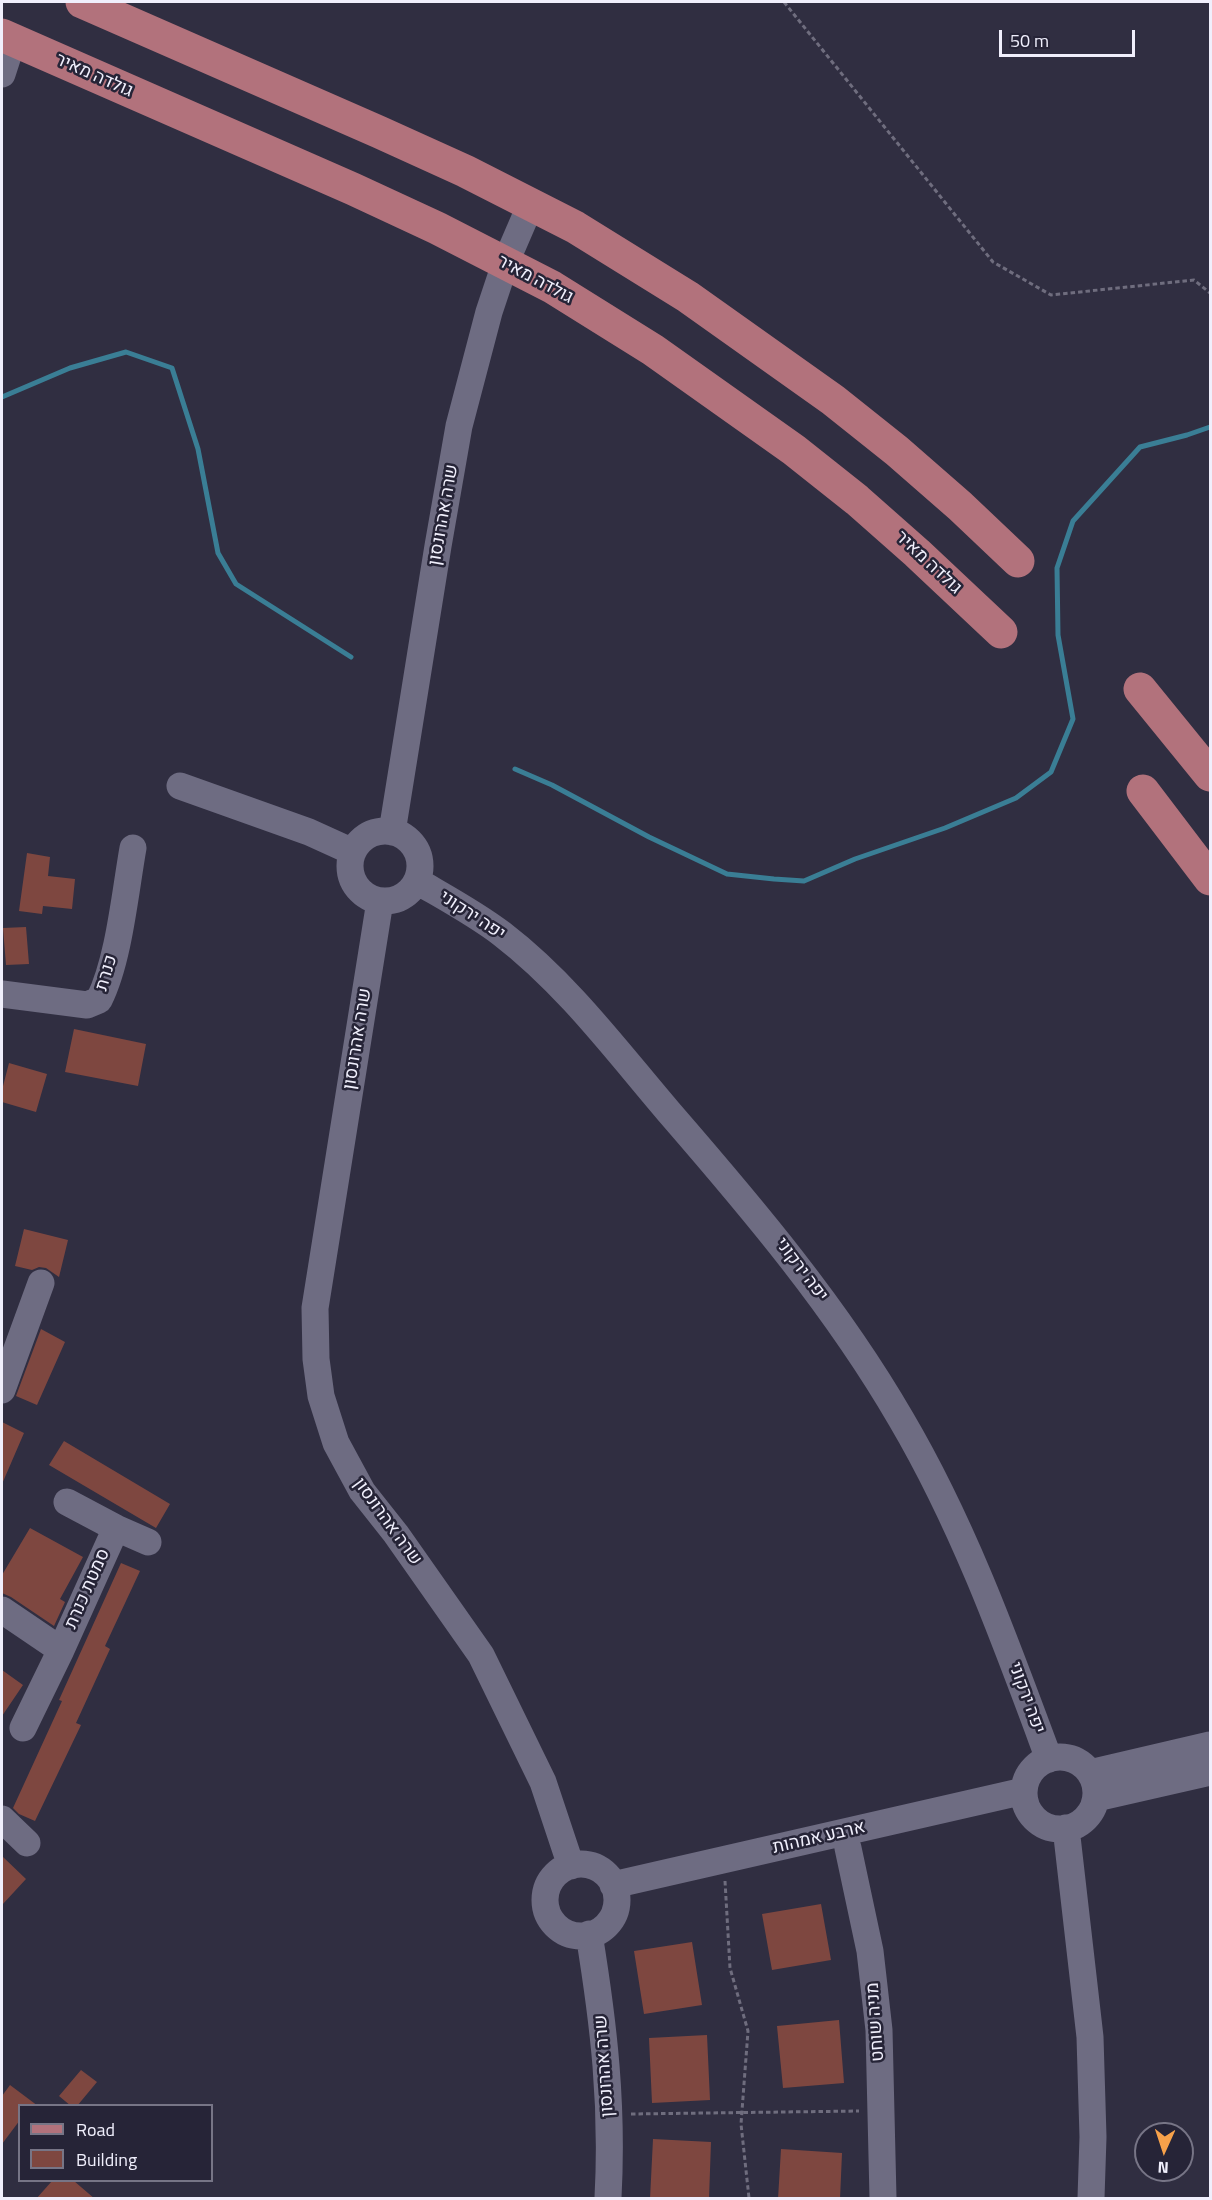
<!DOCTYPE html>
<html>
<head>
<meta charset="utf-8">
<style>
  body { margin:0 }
  #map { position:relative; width:1212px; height:2200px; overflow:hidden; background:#302e41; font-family:"Titillium Web",sans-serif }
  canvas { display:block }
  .frame { position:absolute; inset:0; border:3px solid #f0effc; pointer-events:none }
  .legend { position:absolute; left:18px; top:2104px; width:195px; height:78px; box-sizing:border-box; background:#262437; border:2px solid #777586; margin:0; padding:8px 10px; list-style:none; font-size:18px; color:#f0effc }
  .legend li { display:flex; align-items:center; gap:12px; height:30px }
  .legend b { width:30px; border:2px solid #777586 }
  .north { position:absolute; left:1134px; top:2122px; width:60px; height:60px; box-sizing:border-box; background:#262437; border:2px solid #777586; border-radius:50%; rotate:183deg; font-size:16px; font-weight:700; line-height:24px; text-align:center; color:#f0effc }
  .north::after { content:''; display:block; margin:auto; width:21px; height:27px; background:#f7a14a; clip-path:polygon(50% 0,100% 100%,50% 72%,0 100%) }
  .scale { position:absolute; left:999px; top:30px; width:136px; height:27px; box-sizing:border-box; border:3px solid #f0effc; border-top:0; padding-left:8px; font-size:18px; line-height:21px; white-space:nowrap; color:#f0effc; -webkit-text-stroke:4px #262437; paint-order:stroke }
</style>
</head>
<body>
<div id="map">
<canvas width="1212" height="2200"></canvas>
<div class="frame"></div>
<ul class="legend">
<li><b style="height:8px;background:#b2727c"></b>Road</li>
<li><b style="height:16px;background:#7e4740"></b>Building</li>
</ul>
<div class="north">N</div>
<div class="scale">50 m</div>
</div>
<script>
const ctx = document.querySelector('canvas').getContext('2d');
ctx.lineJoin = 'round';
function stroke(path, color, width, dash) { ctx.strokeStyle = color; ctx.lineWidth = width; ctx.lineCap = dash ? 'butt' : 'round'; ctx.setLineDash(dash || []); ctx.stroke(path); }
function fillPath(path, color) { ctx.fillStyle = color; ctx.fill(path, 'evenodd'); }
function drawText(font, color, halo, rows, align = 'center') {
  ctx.font = font + ' "Titillium Web",Heebo,sans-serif'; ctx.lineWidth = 5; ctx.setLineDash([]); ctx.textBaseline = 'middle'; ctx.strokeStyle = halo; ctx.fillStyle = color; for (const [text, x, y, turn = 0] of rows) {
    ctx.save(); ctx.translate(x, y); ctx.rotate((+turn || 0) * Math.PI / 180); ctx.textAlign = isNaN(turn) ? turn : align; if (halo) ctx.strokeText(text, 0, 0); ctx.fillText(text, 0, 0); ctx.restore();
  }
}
stroke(new Path2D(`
  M2,397L70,368L126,352L172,368L198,449L218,553L236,584L351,657
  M515,769L552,785L649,837L727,874L774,879L804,881L855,859L945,828L1016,798L1051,772L1073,719L1058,635L1057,568L1073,521L1140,447L1187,435L1210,427`), '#3a7e95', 5);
fillPath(new Path2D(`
  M27,853L50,857L48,876L75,879L72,909L43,906L42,914L19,911Z
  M26,927L29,964L6,965L3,928Z
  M74,1029L146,1044L138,1086L65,1072Z
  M9,1063L47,1074L36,1112L2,1102V1090Z
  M24,1229L68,1240L59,1277L46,1268L39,1267L32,1270L15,1266Z
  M41,1329L65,1342L37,1405L16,1396Z
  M2,1422L24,1433L2,1484Z
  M64,1441L170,1504L156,1528L49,1465Z
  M30,1528L83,1557L60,1599L65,1602L54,1626L11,1597L2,1593V1575Z
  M121,1563L140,1571L105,1646L110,1649L76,1723L81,1725L35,1821L19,1814L13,1808L62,1701L59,1700Z
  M2,1670L23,1685L2,1716Z
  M2,1856L26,1879L2,1905Z
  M821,1904L831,1960L772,1970L762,1914Z
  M692,1942L702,2005L644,2014L634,1951Z
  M839,2020L844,2083L783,2088L777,2026Z
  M707,2035L710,2100L652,2103L649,2038Z
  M81,2070L97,2082L77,2106H71L59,2096Z
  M10,2085L38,2106H20V2120L2,2144V2096Z
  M653,2139L711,2142L709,2199H650Z
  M781,2149L842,2153L840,2199H778Z
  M52,2181H74L95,2199H36Z`), '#7e4740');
stroke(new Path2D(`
  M784,2L993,262L1051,295L1194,280L1210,293
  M725,1881L730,1968L748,2031L741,2124L749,2198
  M631,2114L859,2111`), '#6f6d7e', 3, [4.5, 3]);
stroke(new Path2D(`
  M2,74L13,40
  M180,786L309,832L353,852
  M350 866a35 35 0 1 1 70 0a35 35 0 1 1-70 0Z
  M392,832L438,546L459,426L489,312L505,264L530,206
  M417,881C446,898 476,914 502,934C566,983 616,1050 668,1111C753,1209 836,1307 901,1419C964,1526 1006,1643 1049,1759
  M380,901L315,1308L316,1359L321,1396L336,1443L362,1491L396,1534L481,1655L543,1782L571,1866
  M2,994L87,1005L99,1000C119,960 125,893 133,848
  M2,1390L41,1283
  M116,1528L148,1542
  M2,1610L61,1650L23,1728
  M61,1650L116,1528L67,1502
  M1024 1793a36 36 0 1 1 72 0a36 36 0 1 1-72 0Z
  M1090,1773L1210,1745
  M1096,1798L1210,1772
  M2,1819L27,1843
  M1066,1828L1090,2037L1093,2137L1091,2198
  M848,1848L870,1951L879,2030L883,2198
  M545 1900a36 36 0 1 1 72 0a36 36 0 1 1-72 0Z
  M613,1885L1024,1791
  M589,1934C604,2026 613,2105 608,2198`), '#6e6c82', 27);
stroke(new Path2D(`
  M82,2L379,132L465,171L575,227L688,297L833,400L897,451L960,506L1018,561
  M2,35L353,189L437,228L552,287L653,350L794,450L857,500L917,553L1001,632
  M1140,689L1210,775
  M1143,791L1210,879`), '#b2727c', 33);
drawText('18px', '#f0effc', '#262437', [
  ["גולדה מאיר",94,76,24],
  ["גולדה מאיר",535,280,28],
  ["שרה אהרונסון",444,515,-80],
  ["גולדה מאיר",928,563,43],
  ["יפה ירקוני",472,916,33],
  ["כנרת",107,973,-73],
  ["שרה אהרונסון",358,1039,-81],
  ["יפה ירקוני",801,1270,53],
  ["שרה אהרונסון",387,1522,54],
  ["סמטת כנרת",88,1589,-66],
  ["יפה ירקוני",1026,1698,70],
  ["ארבע אמהות",819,1838,-13],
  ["מניה שוחט",876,2022,-94],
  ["שרה אהרונסון",605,2066,-94]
]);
</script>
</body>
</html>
